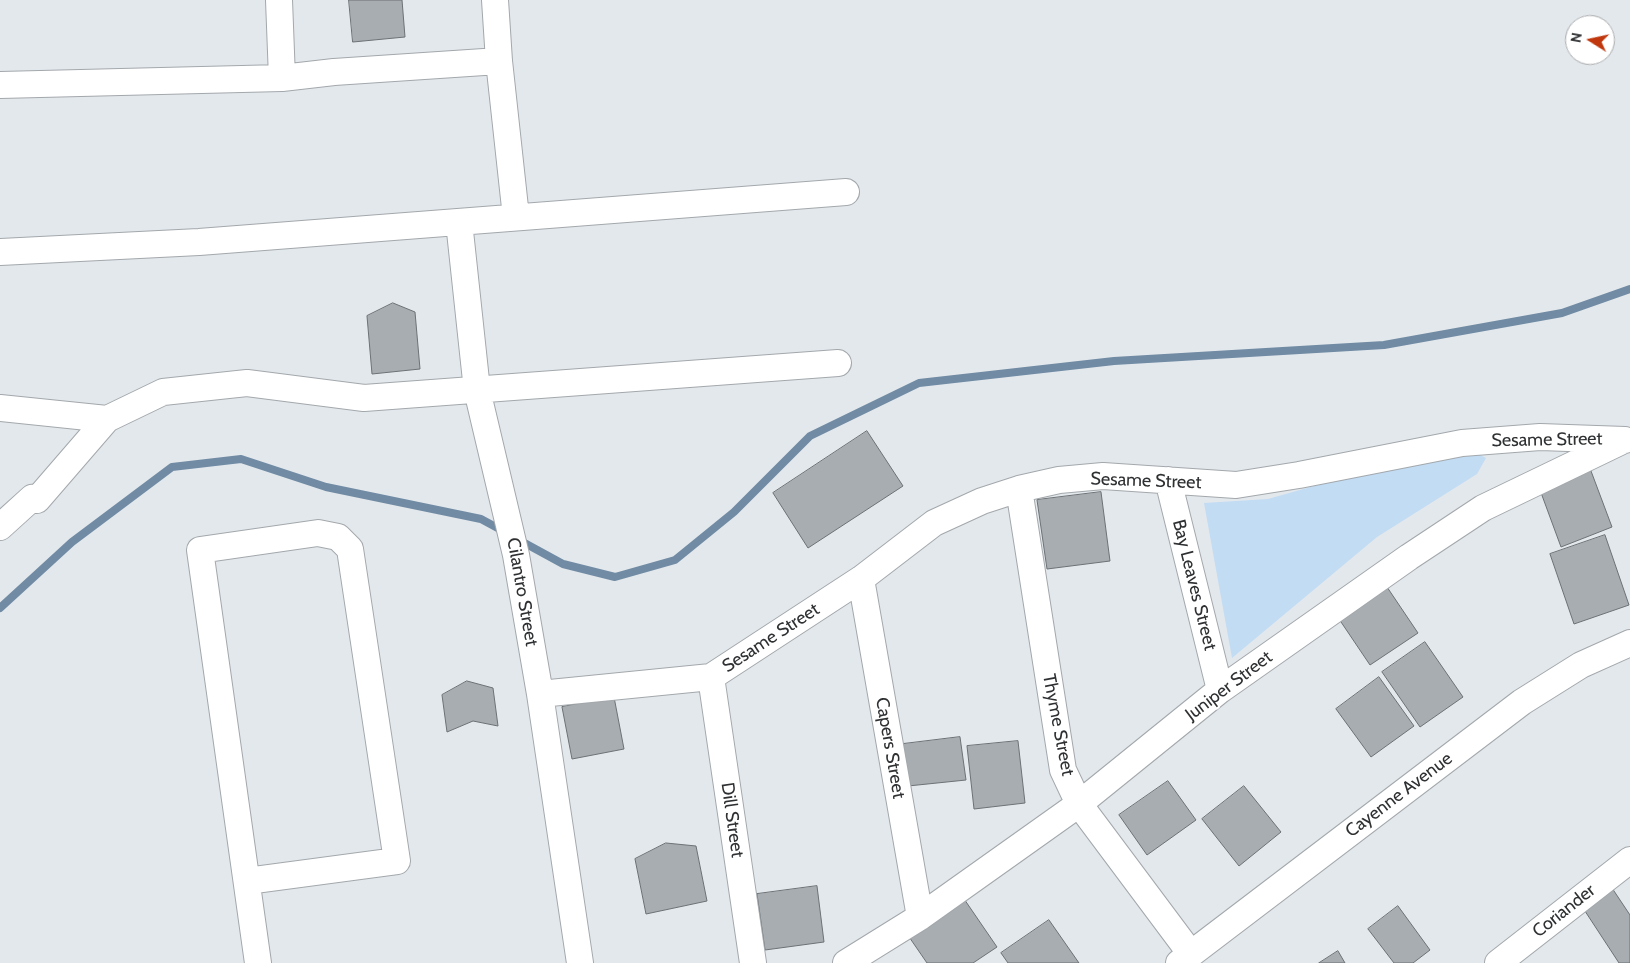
<!DOCTYPE html>
<html>
<head>
<meta charset="utf-8">
<style>
  body { margin:0 }
  #map { position:relative; width:1630px; height:963px; overflow:hidden; background:#e3e8ed; font-family:Cabin,sans-serif }
  canvas { display:block }
  .north { position:absolute; left:1565px; top:15px; width:50px; height:50px; box-sizing:border-box; background:#fff; border:1px solid #abacad; border-radius:50%; rotate:280deg; font-size:14px; font-weight:700; line-height:20px; text-align:center; color:#2e3032 }
  .north::after { content:''; display:block; margin:auto; width:18px; height:22px; background:#c0370d; clip-path:polygon(50% 0,100% 100%,50% 72%,0 100%) }
</style>
</head>
<body>
<div id="map">
<canvas width="1630" height="963"></canvas>
<div class="north">N</div>
</div>
<script>
const ctx = document.querySelector('canvas').getContext('2d');
ctx.lineJoin = 'round';
function fillPath(path, color) { ctx.fillStyle = color; ctx.fill(path, 'evenodd'); }
function stroke(path, color, width, dash) { ctx.strokeStyle = color; ctx.lineWidth = width; ctx.lineCap = dash ? 'butt' : 'round'; ctx.setLineDash(dash || []); ctx.stroke(path); }
function drawText(font, color, halo, rows, align = 'center') {
  ctx.font = font + ' Cabin,sans-serif'; ctx.lineWidth = 4; ctx.setLineDash([]); ctx.textBaseline = 'middle'; ctx.strokeStyle = halo; ctx.fillStyle = color; for (const [text, x, y, turn = 0] of rows) {
    ctx.save(); ctx.translate(x, y); ctx.rotate((+turn || 0) * Math.PI / 180); ctx.textAlign = isNaN(turn) ? turn : align; if (halo) ctx.strokeText(text, 0, 0); ctx.fillText(text, 0, 0); ctx.restore();
  }
}
fillPath(new Path2D(`
  M1470,450L1486,458L1477,474L1377,537L1232,658L1204,503L1268,499L1360,473Z`), '#c2dcf3');
stroke(new Path2D(`
  M519,540L563,564L615,577L675,560L734,512L810,436L919,383L1114,361L1384,345L1562,313L1630,289
  M0,608L72,542L172,467L241,459L326,487L481,519L505,532`), '#708ba3', 8);
const building = new Path2D(`
  M349,0H402L405,37L353,42Z
  M393,303L415,312L420,369L372,374L367,316Z
  M867,431L903,486L808,548L773,493Z
  M1591,471L1612,527L1561,547L1540,490Z
  M1101,492L1110,561L1047,569L1037,500Z
  M1605,535L1629,605L1574,624L1550,554Z
  M1387,587L1418,633L1370,665L1339,619Z
  M1425,642L1463,697L1420,727L1382,672Z
  M1379,677L1414,726L1371,757L1336,709Z
  M467,681L493,688L498,726L473,721L447,732L442,695Z
  M614,697L624,749L572,759L562,707Z
  M960,737L966,780L908,786L903,744Z
  M1018,741L1025,803L974,809L967,746Z
  M1168,781L1196,820L1147,855L1119,815Z
  M1244,786L1281,832L1239,866L1202,819Z
  M666,843L696,846L707,901L646,914L635,859Z
  M1610,885L1630,915V963H1619L1581,905Z
  M817,886L824,942L765,950L757,894Z
  M960,893L997,947L973,963H927L905,931Z
  M1398,906L1430,950L1413,963H1394L1368,929Z
  M1049,920L1079,963H1008L1001,953Z
  M1338,951L1345,963H1319Z`);
fillPath(building, '#a8adb2');
stroke(building, '#6c7175', 1);
const minor = new Path2D(`
  M279,0L282,78
  M495,0L499,61L516,217
  M0,85L282,78L334,72L499,61
  M459,222L477,390L516,555L540,694L580,963
  M0,252L199,242L846,192
  M0,408L107,419L163,392L247,383L364,398L838,363
  M1168,480L1220,690
  M1019,489L1063,770L1079,804L1191,954
  M0,527L32,498L37,500L107,419
  M861,579L920,917
  M711,677L753,963
  M540,694L711,677L861,579L934,523L982,501L1019,489L1059,480L1103,476L1236,485L1299,475L1462,443L1540,437L1625,440
  M247,881L397,861L350,549L338,537L318,533L200,550L258,963
  M846,963L920,917L1079,804L1220,690L1409,557L1483,508L1620,442
  M1179,963L1522,702L1581,665L1630,643
  M1498,963L1630,860`);
stroke(minor, '#a3a8ac', 28);
stroke(minor, '#fff', 26);
drawText('18px', '#2e3032', '#fff', [
  ["Sesame Street",1547,440,-1],
  ["Sesame Street",1146,481,2],
  ["Bay Leaves Street",1194,585,76],
  ["Cilantro Street",522,592,80],
  ["Sesame Street",771,638,-33],
  ["Juniper Street",1229,686,-37],
  ["Thyme Street",1058,725,79],
  ["Capers Street",890,748,80],
  ["Cayenne Avenue",1399,795,-37],
  ["Dill Street",732,820,82],
  ["Coriander",1564,911,-38]
]);
</script>
</body>
</html>
